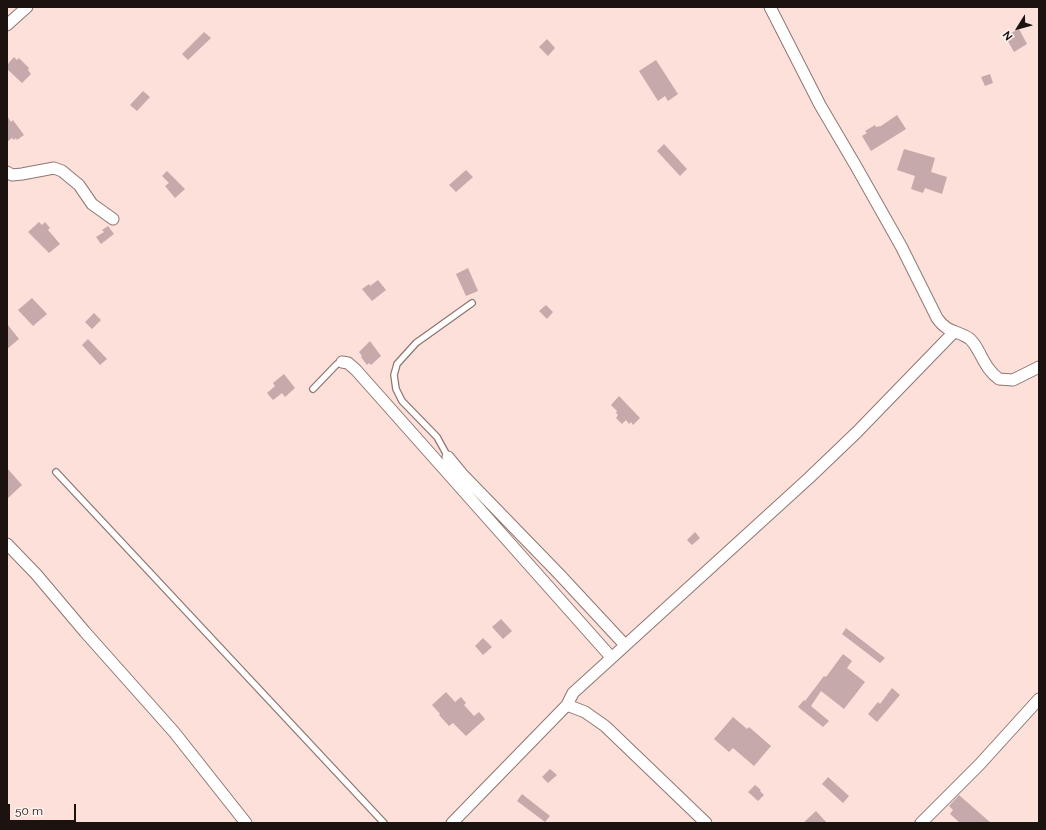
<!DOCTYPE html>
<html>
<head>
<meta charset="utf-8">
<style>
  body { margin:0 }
  #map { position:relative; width:1046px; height:830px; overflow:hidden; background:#fde0da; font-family:Raleway,sans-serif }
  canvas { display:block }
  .frame { position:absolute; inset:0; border:8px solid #1c1210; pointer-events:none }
  .north { position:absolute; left:998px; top:8px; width:40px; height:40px; -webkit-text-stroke:3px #fef2ef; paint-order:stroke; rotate:233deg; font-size:11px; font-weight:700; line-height:16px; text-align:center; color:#1c1210 }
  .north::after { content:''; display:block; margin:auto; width:14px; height:18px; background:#1c1210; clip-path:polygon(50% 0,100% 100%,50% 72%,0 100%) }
  .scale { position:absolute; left:8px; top:804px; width:68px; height:18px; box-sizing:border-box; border:2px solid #1c1210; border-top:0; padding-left:5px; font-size:12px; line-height:14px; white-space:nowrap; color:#1c1210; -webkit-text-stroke:3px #fef2ef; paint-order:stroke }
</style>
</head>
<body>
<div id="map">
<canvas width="1046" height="830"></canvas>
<div class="frame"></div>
<div class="north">N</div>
<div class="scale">50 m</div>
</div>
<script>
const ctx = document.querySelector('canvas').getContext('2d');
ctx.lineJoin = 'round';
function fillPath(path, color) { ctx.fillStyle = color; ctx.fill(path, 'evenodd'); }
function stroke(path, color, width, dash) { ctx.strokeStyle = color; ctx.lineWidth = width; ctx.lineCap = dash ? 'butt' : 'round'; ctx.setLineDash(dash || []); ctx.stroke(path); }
fillPath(new Path2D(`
  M1019,29L1027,44L1014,52L1005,36Z
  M204,32L211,38L188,60L182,54Z
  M547,39L555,48L548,56L539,47Z
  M14,57L17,60L19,58L29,68L28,70L31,74L22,83L7,69V65Z
  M656,60L678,94L668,101L665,96L658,101L639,71Z
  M990,74L993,83L985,86L981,77Z
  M143,91L150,97L137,111L130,105Z
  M897,115L906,129L871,151L862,136L867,133L865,131L875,125L876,127L881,126Z
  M7,116L11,122L13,120L24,135L17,140L16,138L14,140L12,138L7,142Z
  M664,144L687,169L680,176L657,151Z
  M904,149L935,158L931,172L947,177L942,194L925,188L923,193L911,189L915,176L897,170Z
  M466,170L473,177L456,192L449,185Z
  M167,171L185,189L175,198L165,186L169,183L162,176Z
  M39,222L42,225L45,222L50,228L48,230L60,244L49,253L28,232Z
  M108,226L114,234L101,244L96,237L104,232L102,230Z
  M468,268L478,291L466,296L456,274Z
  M378,280L386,290L372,301L362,289L369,284L370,286Z
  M32,298L47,314L33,326L18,310Z
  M546,305L553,312L547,319L539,311Z
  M94,313L101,320L92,329L85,322Z
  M7,324L19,339L7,349Z
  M88,339L107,359L100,365L82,345Z
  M370,341L381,356L371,365L369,363L367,365L361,357L362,356L359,352Z
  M284,374L295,388L285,397L282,393L273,400L267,393L275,386L273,383Z
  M619,396L640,418L633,425L631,422L629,424L626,420L622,424L616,418L618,415L616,413L617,411L611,405Z
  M7,468L22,485L7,499Z
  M695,532L700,538L692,545L687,540Z
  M501,619L512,631L503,639L492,627Z
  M846,628L885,658L880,663L842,634Z
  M483,638L492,647L483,655L475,646Z
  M843,654L852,661L847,668L865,682L844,709L821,691L811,706L829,721L823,727L798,707L804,700L805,701L824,676L826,677Z
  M892,688L900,695L877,722L868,714L878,702L880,704Z
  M446,692L455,702L461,697L466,703L464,705L474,716L479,712L485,719L466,736L453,723L449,726L439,715L440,714L432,705Z
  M733,717L747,729L749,727L771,746L754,766L733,748L729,752L714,739Z
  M550,769L557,775L548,783L542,777Z
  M828,777L849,796L843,803L822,784Z
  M755,785L761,790L760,791L764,795L758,801L748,792Z
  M522,794L550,816L545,822L517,801Z
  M959,795L991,823H960L950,814L953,810L949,806Z
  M816,811L827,823H803Z`), '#c5a9ab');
const service = new Path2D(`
  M313,389L337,364L342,362
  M448,457L437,437L402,401L396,389L394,375L397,364L416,343L472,303
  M56,472L384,823`);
const minor = new Path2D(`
  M770,7L820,105L857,168L901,246L937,318C948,334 958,330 970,339C974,343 977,348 979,352C985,363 989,372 999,379L1013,380L1039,367
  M7,25L27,7
  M7,172L12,175L22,174L54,168L62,171L79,185L92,204L113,219
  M342,362L348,363L356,370L611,657
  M448,457L462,474L560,575L625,645
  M7,544L36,574L85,632L174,732L246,823
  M567,705L573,693L809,478L857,432L954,332
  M452,823L567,705L585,712L605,726L706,823
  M921,823L980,764L1039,699`);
stroke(service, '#8f7670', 8);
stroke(minor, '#8f7670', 13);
stroke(service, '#fff', 5.5);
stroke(minor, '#fff', 11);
</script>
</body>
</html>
